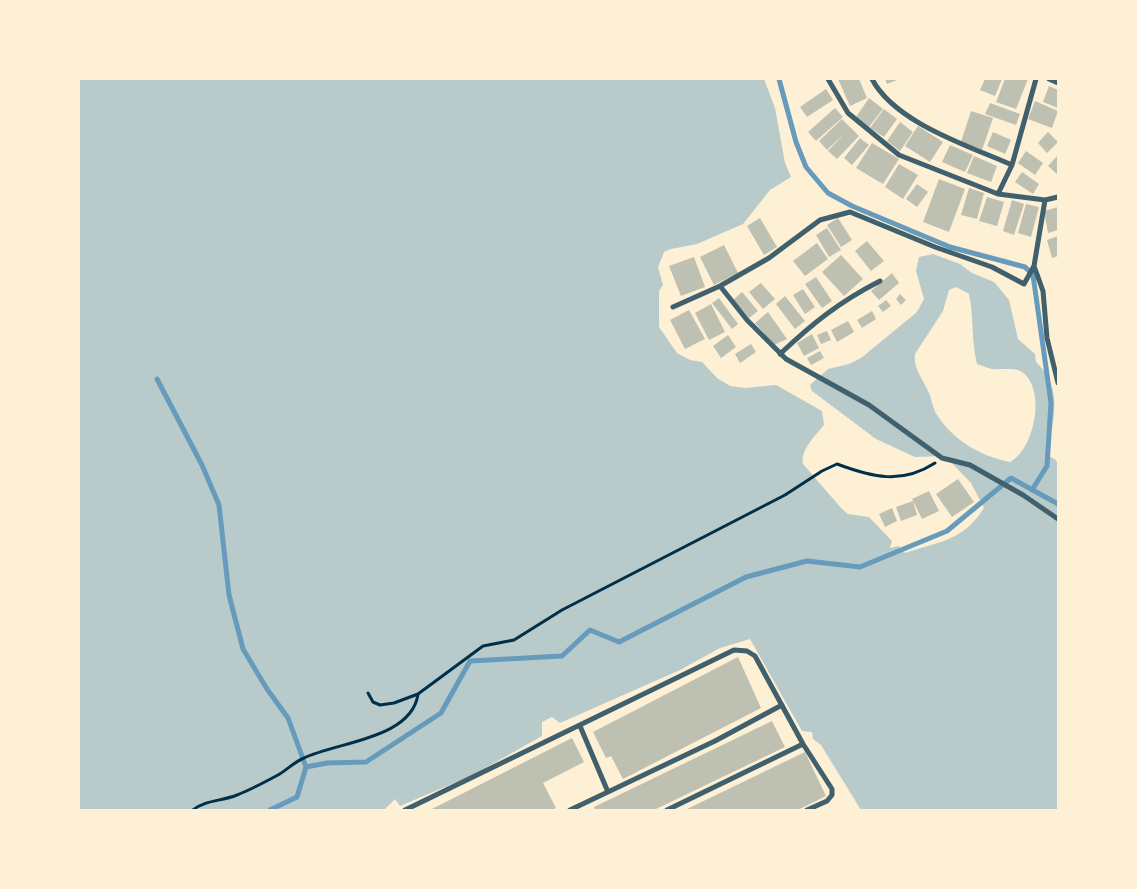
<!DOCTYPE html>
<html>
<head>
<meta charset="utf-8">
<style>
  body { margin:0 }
  #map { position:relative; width:1137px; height:889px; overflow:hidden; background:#fdf0d5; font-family:"Archivo Narrow",sans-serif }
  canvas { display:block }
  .frame { position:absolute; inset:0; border:80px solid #fdf0d5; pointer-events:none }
</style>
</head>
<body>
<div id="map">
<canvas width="1137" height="889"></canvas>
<div class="frame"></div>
</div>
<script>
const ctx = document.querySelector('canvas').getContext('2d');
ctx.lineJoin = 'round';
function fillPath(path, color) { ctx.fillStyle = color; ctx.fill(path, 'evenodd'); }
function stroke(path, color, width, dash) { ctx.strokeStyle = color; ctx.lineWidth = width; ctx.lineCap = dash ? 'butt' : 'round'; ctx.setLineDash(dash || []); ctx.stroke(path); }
fillPath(new Path2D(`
  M79,79H764L775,108L785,163L791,177L770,190L743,224L697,244L671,249L664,252L658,267L663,285L659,291V327L677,353L690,360L702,362L717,378L730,386L745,388L776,385L822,411L824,425C815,436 800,450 803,464L842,509L848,514L869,517L892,541L890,548L899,546L905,553C940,541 962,542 984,508L971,483L945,456L915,457L876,439L812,391L810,385L828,369L849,364L861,358L917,312L924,299L916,271L919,257L933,254L960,264L972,273L994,282L1009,300L1018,339L1035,354L1036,362C1064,388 1054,421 1046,454L1056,460L1058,465V810H861L821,745L813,739L812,732L802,731L750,639L720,648L680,670L560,723L552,717L542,722V736L473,775L400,806L395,799L384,810H79ZM956,287L969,294C974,318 971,339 977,364C981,365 987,368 992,369C1001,370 1015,367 1022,372C1047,390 1034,450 1010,462C980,456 953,440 937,415C932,408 932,397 927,389C922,378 913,367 915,354L943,311L949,290Z`), '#b9caca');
stroke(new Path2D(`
  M779,79L796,142L806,167L828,193L852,206L950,247L1025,267L1033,275L1051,403L1047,466L1032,490
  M157,379L202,465L219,505L229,595L243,649L267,689L288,718L306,767
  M270,810L297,797L306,767L327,763L366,762L441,713L470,661L562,656L590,630L619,642L746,577L807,561L860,567L947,531L1011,478L1058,504`), '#669bbc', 5);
fillPath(new Path2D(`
  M838,79H859L867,98L850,106Z
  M885,79H900L887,84Z
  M985,79H1002L995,96L980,90Z
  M1005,79H1028L1016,109L996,102Z
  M1049,86L1058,90V108L1043,102Z
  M826,89L833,100L807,117L800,107Z
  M869,98L883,109L869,127L856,117Z
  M1035,101L1058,111L1052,128L1028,119Z
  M990,103L1020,114L1016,125L985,114Z
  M835,108L843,117L816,141L808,132Z
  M884,109L897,119L884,137L870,128Z
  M971,111L993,118L982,150L961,142Z
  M842,119L859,136L837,159L828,151L845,133L827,150L819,141Z
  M900,122L913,132L900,151L887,141Z
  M918,126L943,142L930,162L905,146Z
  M993,132L1011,140L1005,154L987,146Z
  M1048,132L1058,142L1047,153L1038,143Z
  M860,138L869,145L852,165L844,158Z
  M872,143L899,159L883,184L856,168Z
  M950,145L973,155L965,172L942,162Z
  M1026,151L1043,163L1035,175L1018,163Z
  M1058,155V175L1048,166Z
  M974,156L997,166L991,182L967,173Z
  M899,164L918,175L903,199L885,187Z
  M1022,172L1039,184L1033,194L1015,182Z
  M939,179L965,189L949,232L923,222Z
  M917,184L928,192L917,207L906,199Z
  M969,188L984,193L977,219L961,215Z
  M987,197L1004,202L997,226L979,221Z
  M1012,200L1024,204L1014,235L1003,231Z
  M1026,204L1039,207L1031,237L1018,233Z
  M1058,207V230L1048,233L1044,211Z
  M760,218L777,247L764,255L747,226Z
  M838,218L852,240L841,247L827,225Z
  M827,228L841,250L829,257L816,235Z
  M1058,236V256L1052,258L1047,240Z
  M867,241L884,261L871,271L855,251Z
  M817,243L828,259L805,276L793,261Z
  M724,245L738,273L714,285L700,257Z
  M841,255L863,279L844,296L822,272Z
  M694,257L705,287L681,296L669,266Z
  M892,273L899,283L879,300L871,291Z
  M816,277L832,301L822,308L805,284Z
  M761,283L775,299L763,309L749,292Z
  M803,289L815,307L805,314L793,295Z
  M742,292L758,311L749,318L733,300Z
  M900,294L906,300L901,305L896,299Z
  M785,296L805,321L795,329L776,304Z
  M719,298L738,324L732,329L712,303Z
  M886,300L891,306L883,312L878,306Z
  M711,304L725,332L709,340L695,313Z
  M689,310L705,339L685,349L670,320Z
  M872,311L876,319L862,328L857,320Z
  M768,312L787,339L774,345L755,323Z
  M848,321L854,332L837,342L831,330Z
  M827,331L831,340L821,344L817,335Z
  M812,334L819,348L804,356L797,343Z
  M728,335L736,347L721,358L713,346Z
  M751,344L756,352L740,363L735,354Z
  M820,351L824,358L811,365L807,358Z
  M958,479L974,502L952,517L936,494Z
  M929,491L939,511L922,519L912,499Z
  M913,501L917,515L901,521L896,507Z
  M892,508L897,521L885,527L879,514Z
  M738,657L761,708L623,779L611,756L606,758L593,732Z
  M772,721L785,747L654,810H595L594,807Z
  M572,738L584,762L543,783L556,808L552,810H430Z
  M805,752L826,796L806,806L797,810H685Z`), '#bec0b2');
stroke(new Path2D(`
  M368,693L373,702L380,705L394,703L418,694L483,646L514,640L562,610L785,495L822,471L837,464C872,477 901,485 935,463
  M193,810C205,800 223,801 237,795C250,790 265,782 278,775C287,770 294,762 304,758C337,742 412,739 418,694`), '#003049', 3);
stroke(new Path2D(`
  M828,79L848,113L899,155L998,194L1045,200L1058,197
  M872,79C895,123 969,146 1012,165
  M1049,79L1058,83
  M998,194L1012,165L1036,79
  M1045,200L1034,266L1043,291L1047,338L1058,383
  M720,286L747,320L786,359L869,405L942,458L970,465L1023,495L1058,519
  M673,307L720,286L769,258L820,220L850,212L935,247L992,267L1024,284L1034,266
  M780,354C813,323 839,302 880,281
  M580,726L608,792
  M405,810L734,650L747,651L755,656L803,744L832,789V795L827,801L807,810
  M570,810L715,741L782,705
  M667,810L803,744`), '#3f606c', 5);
</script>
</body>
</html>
